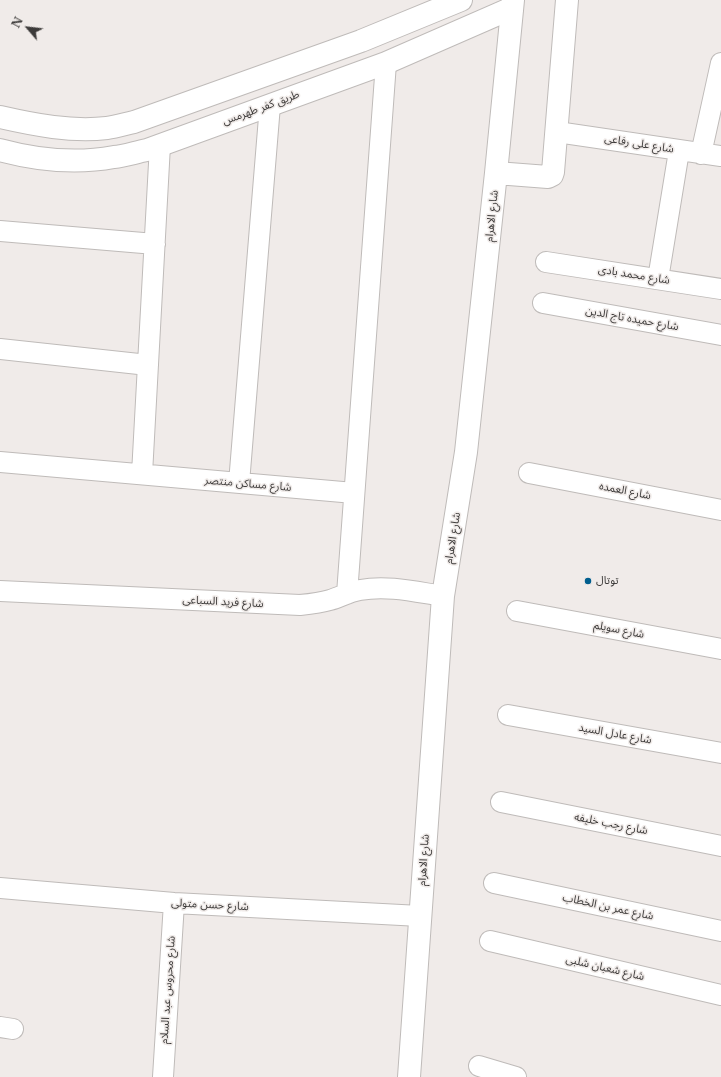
<!DOCTYPE html>
<html>
<head>
<meta charset="utf-8">
<style>
  body { margin:0 }
  #map { position:relative; width:721px; height:1077px; overflow:hidden; background:#f0ebe9; font-family:"Libre Baskerville",serif }
  canvas { display:block }
  .north { position:absolute; left:8px; top:8px; width:40px; height:40px; -webkit-text-stroke:3px #f0ebe9; paint-order:stroke; rotate:298deg; font-size:11px; font-weight:700; line-height:16px; text-align:center; color:#3d3b3a }
  .north::after { content:''; display:block; margin:auto; width:14px; height:18px; background:#3d3b3a; clip-path:polygon(50% 0,100% 100%,50% 72%,0 100%) }
</style>
</head>
<body>
<div id="map">
<canvas width="721" height="1077"></canvas>
<div class="north">N</div>
</div>
<script>
const ctx = document.querySelector('canvas').getContext('2d');
ctx.lineJoin = 'round';
function stroke(path, color, width, dash) { ctx.strokeStyle = color; ctx.lineWidth = width; ctx.lineCap = dash ? 'butt' : 'round'; ctx.setLineDash(dash || []); ctx.stroke(path); }
function drawText(font, color, halo, rows, align = 'center') {
  ctx.font = font + ' "Libre Baskerville","Noto Sans Arabic",serif'; ctx.lineWidth = 3; ctx.setLineDash([]); ctx.textBaseline = 'middle'; ctx.strokeStyle = halo; ctx.fillStyle = color; for (const [text, x, y, turn = 0] of rows) {
    ctx.save(); ctx.translate(x, y); ctx.rotate((+turn || 0) * Math.PI / 180); ctx.textAlign = isNaN(turn) ? turn : align; if (halo) ctx.strokeText(text, 0, 0); ctx.fillText(text, 0, 0); ctx.restore();
  }
}
const minor = new Path2D(`
  M557,132L721,156
  M701,154L721,63
  M0,231L155,244
  M546,262L721,289
  M658,279L679,151
  M543,303L721,335
  M0,349L148,365
  M0,462L354,493
  M529,473L721,510
  M142,474L160,145
  M239,483L270,105
  M0,591L300,605C310,604 320,603 330,600C340,597 349,592 360,590C388,585 416,592 443,596
  M347,594L386,63
  M517,611L721,649
  M508,715L721,753
  M501,802L721,846
  M494,883L721,931
  M0,888L174,903L420,916
  M490,941L721,995
  M0,1027L13,1029
  M479,1066L516,1077
  M163,1077L174,903`);
const tertiary = new Path2D(`
  M0,117C35,125 71,132 107,128C116,127 125,124 134,122L361,41L461,0
  M0,150C37,160 76,164 114,157C125,156 136,152 147,150L386,63L512,8`);
const primary = new Path2D(`
  M496,173L548,177L552,175L553,172L567,0
  M409,1077L443,596L466,452L496,173L513,0`);
stroke(minor, '#bfbbb9', 22);
stroke(tertiary, '#bfbbb9', 24);
stroke(primary, '#bfbbb9', 24);
stroke(minor, '#fff', 20);
stroke(tertiary, '#fff', 22);
stroke(primary, '#fff', 22);
for (const [x, y, r, color] of [
  [588,581,4,"#005e8e"]
]) { const dot = new Path2D(); dot.arc(x, y, r, 0, 2 * Math.PI); ctx.fillStyle = color; ctx.fill(dot); stroke(dot, '#f0ebe9', 1.5); }
drawText('11px', '#3d3b3a', '#f0ebe9', [
  ["طريق كفر طهرمس",261,108,-20],
  ["شارع على رفاعى",639,144,9],
  ["شارع الاهرام",492,216,-84],
  ["شارع محمد بادى",634,275,9],
  ["شارع حميده تاج الدين",632,319,10],
  ["شارع مساكن منتصر",248,484,5],
  ["شارع العمده",625,491,11],
  ["شارع الاهرام",453,538,-81],
  ["شارع فريد السباعى",223,602,3],
  ["شارع سويلم",619,630,11],
  ["شارع عادل السيد",615,734,10],
  ["شارع رجب خليفه",611,824,11],
  ["شارع الاهرام",424,860,-86],
  ["شارع حسن متولى",210,905,3],
  ["شارع عمر بن الخطاب",608,907,12],
  ["شارع شعبان شلبى",605,968,13],
  ["شارع محروس عبد السلام",168,990,-86]
]);
drawText('11px', '#3d3b3a', '#f0ebe9', [
  ["توتال",596,581]
], 'left');
</script>
</body>
</html>
